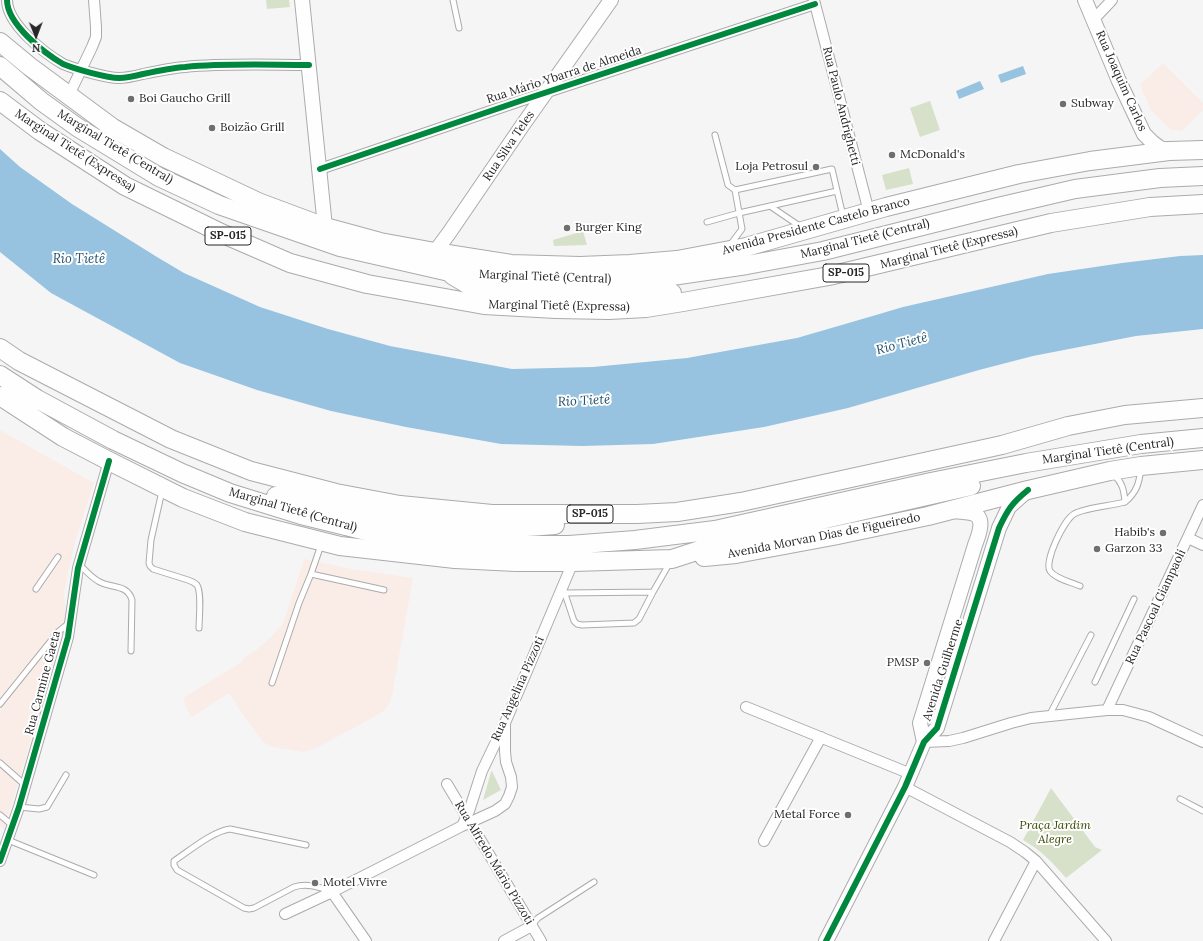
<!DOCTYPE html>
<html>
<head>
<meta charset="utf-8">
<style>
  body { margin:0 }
  #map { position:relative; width:1203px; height:941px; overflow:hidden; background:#f5f5f6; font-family:Lora,serif }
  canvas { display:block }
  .north { position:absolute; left:16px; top:16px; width:40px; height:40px; -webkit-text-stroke:3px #fff; paint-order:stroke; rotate:179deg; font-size:11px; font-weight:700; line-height:16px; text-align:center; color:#272727 }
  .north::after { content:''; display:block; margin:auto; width:14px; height:18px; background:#272727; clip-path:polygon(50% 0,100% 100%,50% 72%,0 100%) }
</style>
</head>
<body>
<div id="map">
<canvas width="1203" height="941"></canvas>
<div class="north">N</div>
</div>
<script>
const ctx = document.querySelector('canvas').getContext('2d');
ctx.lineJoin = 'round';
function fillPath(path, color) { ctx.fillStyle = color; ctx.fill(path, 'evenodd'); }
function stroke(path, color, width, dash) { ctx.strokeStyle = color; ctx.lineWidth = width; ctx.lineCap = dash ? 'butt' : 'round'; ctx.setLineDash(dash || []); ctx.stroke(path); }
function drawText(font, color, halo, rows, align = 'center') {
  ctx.font = font + ' Lora,serif'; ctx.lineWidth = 4; ctx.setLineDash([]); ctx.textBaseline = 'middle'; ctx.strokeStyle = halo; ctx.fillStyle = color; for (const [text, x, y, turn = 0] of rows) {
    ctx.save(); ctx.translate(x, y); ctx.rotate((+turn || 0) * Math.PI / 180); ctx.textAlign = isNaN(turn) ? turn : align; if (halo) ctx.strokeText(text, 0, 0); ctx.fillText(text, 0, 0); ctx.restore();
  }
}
fillPath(new Path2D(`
  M1163,63L1203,103V110L1182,131L1171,130L1151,110L1140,85Z
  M0,430L94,483L75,542L64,592L66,617L64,630L4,830L0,826Z
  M304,559L352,569L413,578L392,696L390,702L384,711L374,717L316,748L303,752L272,747L263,742L241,712L229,693L192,717L187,710L183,698L240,663L245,657L256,650L270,638L282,625L286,615Z`), '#faede8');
fillPath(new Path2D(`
  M266,0H289L290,7L267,9Z
  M930,101L940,130L920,137L910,108Z
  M909,168L913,184L886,190L882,175Z
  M583,231L587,245L554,246L553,240Z
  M492,771L501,790L483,800L491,772Z
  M1051,788L1095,847L1102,850L1066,878C1053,863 1041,850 1023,840Z`), '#d7e1ca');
fillPath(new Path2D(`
  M1023,66L1026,74L1001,83L998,75Z
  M980,81L984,89L959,99L956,91Z
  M0,149L20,167L72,204L157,257L184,273L260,307L328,329L390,346L512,369L593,367L687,358L797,338L876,315L903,307L1048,274L1122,263L1180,256L1203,255V329L1136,336L1033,356L979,370L848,408L764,427L653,444L582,446L501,444L406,427L331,411L257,390L180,363L51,293L0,252Z`), '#97c3e0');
const lane = new Path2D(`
  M453,0L459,28
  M715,135L728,185L735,190
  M770,206L801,227
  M707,222L739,213L837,191
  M730,245L742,229L735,190L832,169L843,216
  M162,491L151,540L149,563L150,566L153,569L188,580C191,581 195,583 197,585C202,593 199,618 199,628
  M1125,502C1137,492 1139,483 1141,469
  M321,545L311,574L384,590
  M79,564C85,570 91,577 98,581C110,589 127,583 132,600L131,651
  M1080,586C1071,582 1056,579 1050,571C1044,561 1064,520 1074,514C1086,507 1111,506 1125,502C1124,490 1122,482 1114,475
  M563,588L574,621L577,624L582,625L634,623L639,619L653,592L669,564
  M36,589L58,557
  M565,593L653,592
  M1095,682L1134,599
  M272,683L299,603L311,574
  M0,704L58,632L69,623
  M1049,716L1091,635
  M0,763L25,785
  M1180,799L1203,811
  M19,807L39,809L47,807L66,775
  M0,815L12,825
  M8,840L94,875
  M306,845L230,829C213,831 189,851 174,861V865L177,870L244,908L249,909L254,908L294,887C307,883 318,887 331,891
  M532,925L538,918L594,882`);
const street = new Path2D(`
  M7,0C7,24 44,53 63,64C75,69 107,78 119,78C127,78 135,76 143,74C157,71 171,68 185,67C226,63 268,65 309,65
  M814,0L869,212
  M1094,19L1112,0
  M69,95L92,47L96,37V27L94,0
  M320,169L523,100L815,4
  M1188,538L1203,545
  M746,707L911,774
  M1107,710L1203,505
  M924,742L949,741L963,738L1011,723L1031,718L1107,710H1123L1149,717L1203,742
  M447,784L541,941
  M905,787L1010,842L1025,852L1036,861L1106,941
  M462,826L469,811L482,771L505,723L573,562
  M764,841L821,737
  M0,861L19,807L68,637L78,568L109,461
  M332,892L366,941
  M285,914L332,892L462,826L495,811L505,804L509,796L512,787L511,777L506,762L505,751V723
  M504,941L528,928L532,925
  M994,941L1036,861`);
const secondary = new Path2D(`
  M302,0L325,227
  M1085,0L1119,81L1144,134L1152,142L1160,148L1169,151
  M435,252L449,233L522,126L611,0
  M924,742L920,723L975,545C978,537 986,518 974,514C968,512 961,512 955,511
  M826,941L905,787L924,742L937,728L999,528L1009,507L1027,491`);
const highway = new Path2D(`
  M0,42L29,66L113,128L163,157L258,202L325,227L380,242L435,252L511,264L580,266L630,264L677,260L746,247L886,207L1019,174L1090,161L1169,151L1203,150
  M0,66L41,101L77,127L159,177L219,205L340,247L445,271L503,278L587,281L672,276L747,265L823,251L998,207L1075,189L1160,178L1203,176
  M0,101L40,131L125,186L221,233L290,263L367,284L484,305L556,309L609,310L646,308L683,302L829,276L1051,223L1150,207L1203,204
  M452,275L472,287L497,291L576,295L659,294L672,293
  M0,348L19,361L171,439L251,471L336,493L400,505L492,514H637L677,512L741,502L1002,445L1068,426L1125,415L1203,408
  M0,375L37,399L113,440L182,473L230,493L301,515L362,530L409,537L488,545H569L635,540L715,530L931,482L1026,463L1141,444L1203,438
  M0,396L63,437L109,461L183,498L245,522L340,546L455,559L516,562H573L672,559L712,546L746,537L971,486
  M276,496C342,512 408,525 476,528C502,529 529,527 555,525
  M704,557L736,554L833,536L928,516L1028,490L1110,471L1141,466L1203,460`);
stroke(lane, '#ababac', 7);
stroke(street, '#ababac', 12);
stroke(secondary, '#ababac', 16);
stroke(highway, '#ababac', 20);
stroke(lane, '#fefefe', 5);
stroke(street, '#fefefe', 10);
stroke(secondary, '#fefefe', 14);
stroke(highway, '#fefefe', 18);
stroke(new Path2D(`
  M7,0C7,24 44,53 63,64C75,69 107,78 119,78C127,78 135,76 143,74C157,71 171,68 185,67C226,63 268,65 309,65
  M320,169L523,100L815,4
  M0,861L19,807L68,637L78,568L109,461
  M826,941L905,787L924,742L937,728L999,528C1008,509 1012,503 1028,490`), '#00873e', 6);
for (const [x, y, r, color] of [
  [131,99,4,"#6f6f6f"],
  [1063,104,4,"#6f6f6f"],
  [212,128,4,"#6f6f6f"],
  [892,155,4,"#6f6f6f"],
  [816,167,4,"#6f6f6f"],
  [567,228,4,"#6f6f6f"],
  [1163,533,4,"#6f6f6f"],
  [1097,549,4,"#6f6f6f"],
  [927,663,4,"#6f6f6f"],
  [848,815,4,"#6f6f6f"],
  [315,883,4,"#6f6f6f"]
]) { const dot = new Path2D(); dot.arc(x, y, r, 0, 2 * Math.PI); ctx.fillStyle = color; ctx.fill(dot); stroke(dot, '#fff', 1.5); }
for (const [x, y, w] of [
  [228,236,46],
  [846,273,46],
  [590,514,46]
]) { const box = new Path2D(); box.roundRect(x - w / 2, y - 9, w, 18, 3); ctx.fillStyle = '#fff'; ctx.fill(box); stroke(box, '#272727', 1); }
drawText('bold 11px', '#272727', null, [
  ["SP-015",228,236],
  ["SP-015",846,273],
  ["SP-015",590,514]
]);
drawText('12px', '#272727', '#fff', [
  ["Rua Mário Ybarra de Almeida",564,75,-18],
  ["Rua Joaquim Carlos",1121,81,66],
  ["Rua Paulo Andrighetti",841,106,76],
  ["Rua Silva Teles",509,146,-56],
  ["Marginal Tietê (Central)",115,147,31],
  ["Marginal Tietê (Expressa)",75,151,33],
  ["Avenida Presidente Castelo Branco",816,226,-15],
  ["Marginal Tietê (Central)",865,239,-14],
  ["Marginal Tietê (Expressa)",949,248,-14],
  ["Marginal Tietê (Central)",545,277,2],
  ["Marginal Tietê (Expressa)",559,306,1],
  ["Marginal Tietê (Central)",1108,451,-8],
  ["Marginal Tietê (Central)",293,510,16],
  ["Avenida Morvan Dias de Figueiredo",824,536,-11],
  ["Rua Pascoal Giampaoli",1156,607,-65],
  ["Avenida Guilherme",943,670,-72],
  ["Rua Carmine Gaeta",43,683,-75],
  ["Rua Angelina Pizzoti",518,689,-66],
  ["Rua Alfredo Mário Pizzoti",494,863,59]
]);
drawText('12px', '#272727', '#fff', [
  ["Boi Gaucho Grill",139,99],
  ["Subway",1071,104],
  ["Boizão Grill",220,128],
  ["McDonald's",900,155],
  ["Loja Petrosul",808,167,"right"],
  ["Burger King",575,228],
  ["Habib's",1155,533,"right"],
  ["Garzon 33",1105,549],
  ["PMSP",919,663,"right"],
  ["Metal Force",840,815,"right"],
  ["Motel Vivre",323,883]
], 'left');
drawText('italic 12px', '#354a00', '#fff', [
  ["Praça Jardim",1055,826],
  ["Alegre",1055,840]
]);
drawText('italic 13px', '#1e4e6b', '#fff', [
  ["Rio Tietê",79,259],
  ["Rio Tietê",902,344,-15],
  ["Rio Tietê",584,401,-3]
]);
</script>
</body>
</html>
